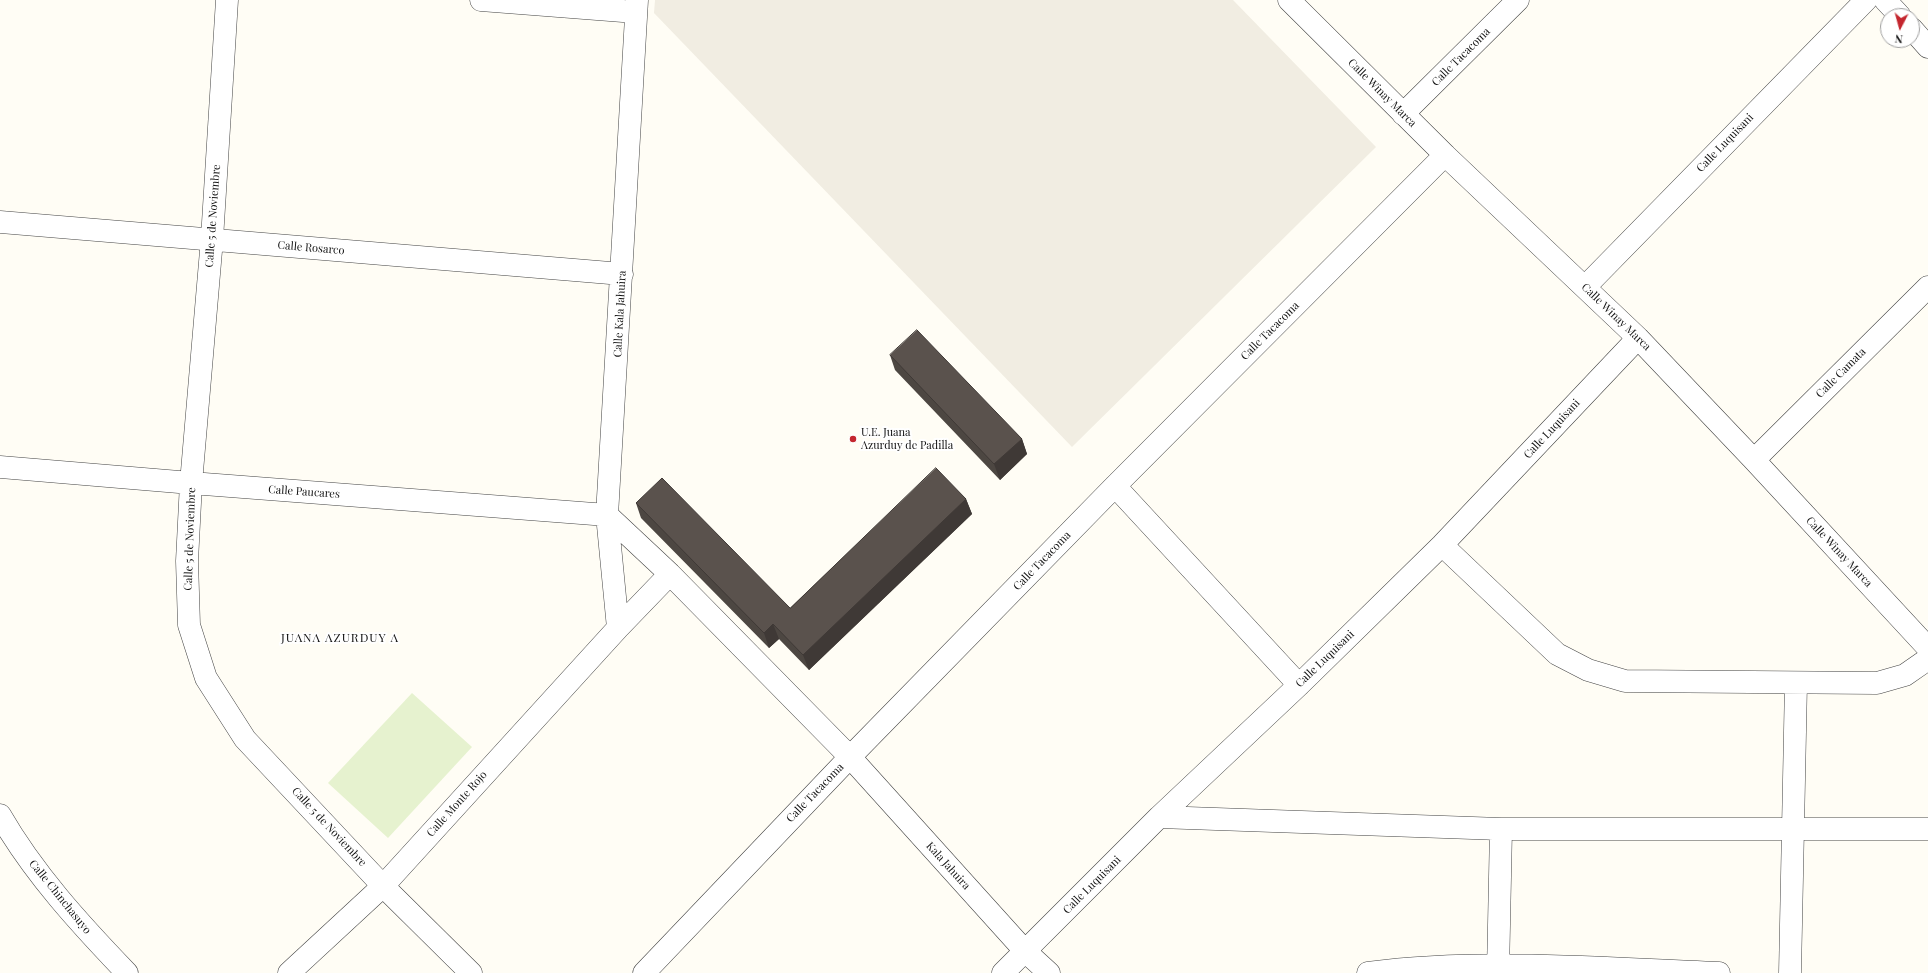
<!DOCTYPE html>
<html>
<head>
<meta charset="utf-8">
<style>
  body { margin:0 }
  #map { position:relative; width:1928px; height:973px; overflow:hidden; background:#fffdf5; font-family:"Playfair Display",serif }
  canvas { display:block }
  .north { position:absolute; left:1880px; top:8px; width:40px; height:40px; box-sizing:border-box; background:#fff; border:1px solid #a0a0a0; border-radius:50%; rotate:186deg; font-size:11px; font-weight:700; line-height:16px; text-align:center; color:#111 }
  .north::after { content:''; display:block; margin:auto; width:14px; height:18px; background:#c4262e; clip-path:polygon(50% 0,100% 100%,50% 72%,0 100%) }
</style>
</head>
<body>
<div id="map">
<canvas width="1928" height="973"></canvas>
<div class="north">N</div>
</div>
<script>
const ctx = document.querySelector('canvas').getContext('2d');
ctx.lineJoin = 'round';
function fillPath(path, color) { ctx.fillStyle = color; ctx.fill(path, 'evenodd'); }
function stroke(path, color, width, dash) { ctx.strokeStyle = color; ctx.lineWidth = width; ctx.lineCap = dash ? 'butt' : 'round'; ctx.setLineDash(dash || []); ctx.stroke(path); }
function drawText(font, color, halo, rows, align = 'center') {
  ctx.font = font + ' "Playfair Display",serif'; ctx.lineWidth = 4; ctx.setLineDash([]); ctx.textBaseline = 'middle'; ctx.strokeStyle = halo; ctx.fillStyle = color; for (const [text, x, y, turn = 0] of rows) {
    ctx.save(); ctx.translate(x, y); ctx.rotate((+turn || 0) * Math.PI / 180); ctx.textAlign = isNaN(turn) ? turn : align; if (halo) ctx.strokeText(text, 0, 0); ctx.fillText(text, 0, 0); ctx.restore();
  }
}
fillPath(new Path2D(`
  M412,693L472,747L388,838L328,783Z`), '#e6f2cf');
fillPath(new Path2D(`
  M655,0H1233L1376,147L1072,447L654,13Z`), '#f1ede2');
const minor = new Path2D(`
  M227,0L212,239L191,483L187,561L189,625L206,678L245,739L383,886L471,973
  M481,0L636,12
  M1289,0L1445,155L1638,338L1754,460L1928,648
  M1885,0L1900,16
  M1912,29L1928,47
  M1403,114L1518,0
  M0,222L622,274
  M1585,287L1866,0
  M1754,460L1928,287
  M0,467L191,483L607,515L670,574L850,757L1025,951L1049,973
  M1115,486L1299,685
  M1442,545L1557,654L1588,670L1625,681L1877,683L1905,675L1928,659
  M618,628L607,515L637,0
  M0,815C34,874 80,924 127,973
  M1159,817L1501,829H1928
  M289,973L383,886L618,628L670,574
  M644,973L850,757L1115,486L1445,155
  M1003,973L1159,817L1299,685L1442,545L1638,338
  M1368,973C1484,958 1602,969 1719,973
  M1498,973L1501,829
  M1790,973L1796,683`);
stroke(minor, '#444', 23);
stroke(minor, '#fff', 22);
fillPath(new Path2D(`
  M890,355L1022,439L1027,454L1000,480L895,370Z
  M966,499L972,514L809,670L779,639L769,648L641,518L636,503L790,608Z`), '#4d4742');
fillPath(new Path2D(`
  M1022,439L1027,454L1000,480L994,464Z
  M966,499L972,514L809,670L803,655Z
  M773,624L779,639L769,648L764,633Z`), '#3f3936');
const building = new Path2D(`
  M917,330L1022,439L994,464L890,355Z
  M936,468L966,499L803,655L773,624L764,633L636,503L662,478L790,608Z`);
fillPath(building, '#5a524d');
stroke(building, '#3f3936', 1);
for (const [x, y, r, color] of [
  [853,439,4,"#c4262e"]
]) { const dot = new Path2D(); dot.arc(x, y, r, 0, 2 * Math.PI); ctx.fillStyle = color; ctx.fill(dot); stroke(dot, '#fff', 1.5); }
drawText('11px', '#111', '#fff', [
  ["Calle Tacacoma",1461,57,-45],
  ["Calle Winay Marca",1382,93,45],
  ["Calle Luquisani",1725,143,-46],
  ["Calle 5 de Noviembre",213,216,-86],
  ["Calle Rosarco",311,248,5],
  ["Calle Kala Jahuira",620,314,-87],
  ["Calle Winay Marca",1616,317,44],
  ["Calle Tacacoma",1270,331,-45],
  ["Calle Camata",1841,373,-45],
  ["Calle Luquisani",1552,429,-47],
  ["Calle Paucares",304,492,4],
  ["Calle 5 de Noviembre",190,539,-88],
  ["Calle Winay Marca",1839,552,47],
  ["Calle Tacacoma",1042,561,-46],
  ["Calle Luquisani",1325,659,-44],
  ["Calle Tacacoma",815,793,-46],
  ["Calle Monte Rojo",457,804,-48],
  ["Calle 5 de Noviembre",329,827,47],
  ["Kala Jahuira",948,866,48],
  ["Calle Luquisani",1092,885,-45],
  ["Calle Chinchasuyo",60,897,51]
]);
drawText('11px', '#111', '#fff', [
  ["U.E. Juana",861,433],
  ["Azurduy de Padilla",861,446]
], 'left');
ctx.letterSpacing = '1px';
drawText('12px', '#111', '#fff', [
  ["JUANA AZURDUY A",340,638]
]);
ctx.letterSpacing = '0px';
</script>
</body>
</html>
